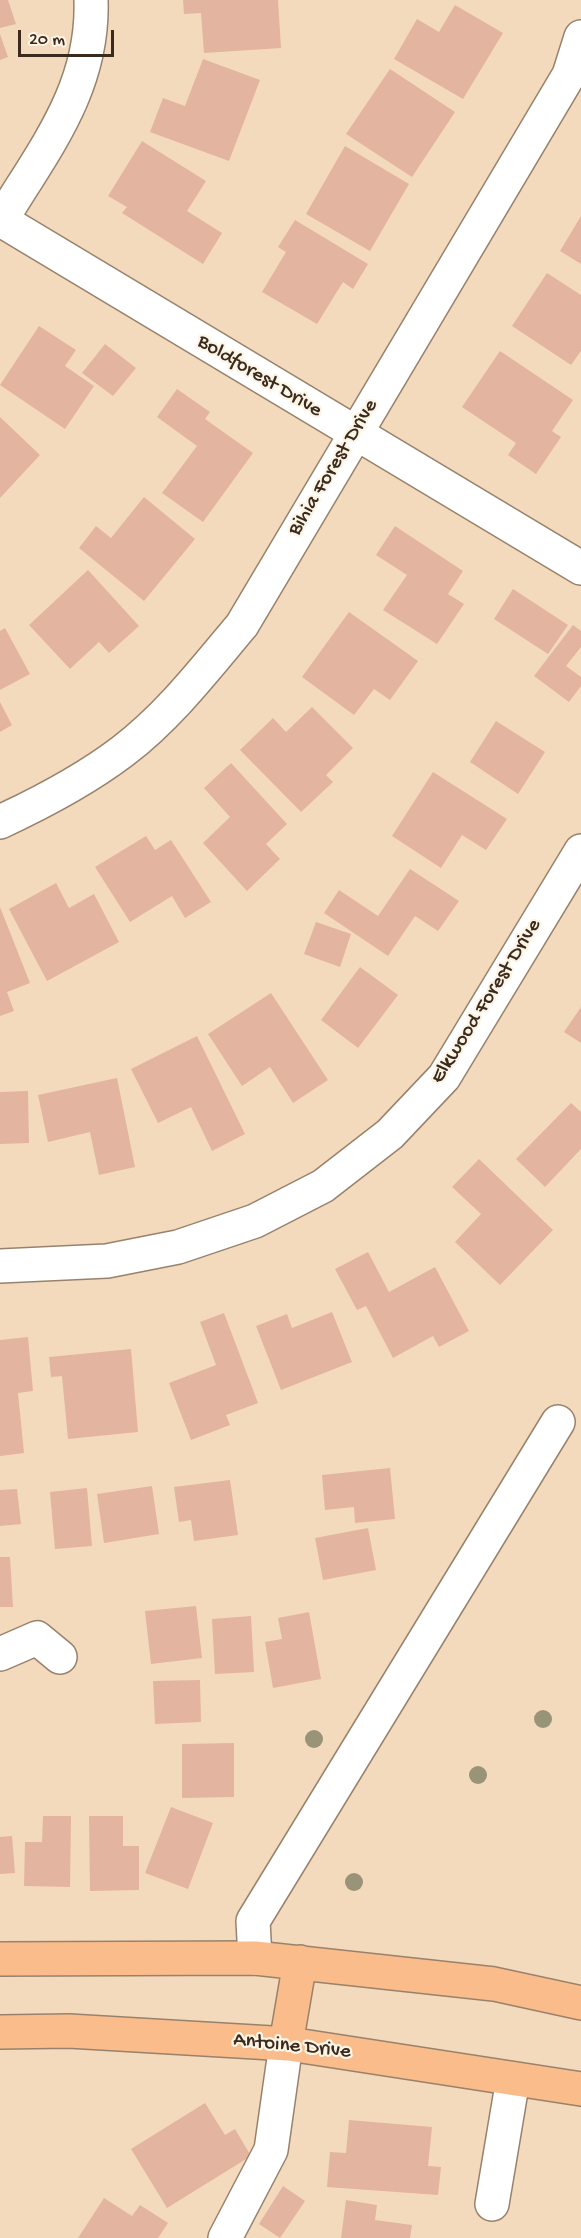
<!DOCTYPE html>
<html>
<head>
<meta charset="utf-8">
<style>
  body { margin:0 }
  #map { position:relative; width:581px; height:2238px; overflow:hidden; background:#f4dabc; font-family:"Gochi Hand",sans-serif }
  canvas { display:block }
  .scale { position:absolute; left:18px; top:30px; width:96px; height:27px; box-sizing:border-box; border:3px solid #3b2a1e; border-top:0; padding-left:8px; font-size:18px; line-height:21px; white-space:nowrap; color:#3b2a1e; -webkit-text-stroke:4px #fcf5e5; paint-order:stroke }
</style>
</head>
<body>
<div id="map">
<canvas width="581" height="2238"></canvas>
<div class="scale">20 m</div>
</div>
<script>
const ctx = document.querySelector('canvas').getContext('2d');
ctx.lineJoin = 'round';
function fillPath(path, color) { ctx.fillStyle = color; ctx.fill(path, 'evenodd'); }
function stroke(path, color, width, dash) { ctx.strokeStyle = color; ctx.lineWidth = width; ctx.lineCap = dash ? 'butt' : 'round'; ctx.setLineDash(dash || []); ctx.stroke(path); }
function drawText(font, color, halo, rows, align = 'center') {
  ctx.font = font + ' "Gochi Hand",sans-serif'; ctx.lineWidth = 4.5; ctx.setLineDash([]); ctx.textBaseline = 'middle'; ctx.strokeStyle = halo; ctx.fillStyle = color; for (const [text, x, y, turn = 0] of rows) {
    ctx.save(); ctx.translate(x, y); ctx.rotate((+turn || 0) * Math.PI / 180); ctx.textAlign = isNaN(turn) ? turn : align; if (halo) ctx.strokeText(text, 0, 0); ctx.fillText(text, 0, 0); ctx.restore();
  }
}
fillPath(new Path2D(`
  M0,0H8L16,24L0,28Z
  M183,0H278L281,48L204,53L201,13L184,14Z
  M455,5L503,33L463,99L394,59L417,19L439,32Z
  M0,34L8,57L0,60Z
  M203,59L260,80L229,161L150,132L163,98L185,106Z
  M390,69L455,112L412,177L346,134Z
  M142,141L206,181L187,211L222,233L203,264L122,213L127,207L108,196Z
  M345,146L409,184L370,251L306,214Z
  M581,216V264L560,251Z
  M295,220L368,264L353,289L343,282L317,324L262,292L286,252L278,247Z
  M547,273L581,295V351L571,365L512,326Z
  M39,326L76,350L65,366L94,386L65,429L0,385Z
  M105,344L136,368L113,396L82,373Z
  M500,351L573,400L552,431L561,437L536,474L508,455L516,443L462,407Z
  M177,389L210,412L205,419L253,453L203,522L162,493L197,446L157,417Z
  M0,417L40,455L0,498Z
  M144,497L195,539L144,601L79,548L96,526L111,538Z
  M395,526L463,571L448,594L464,604L437,644L383,610L407,575L376,555Z
  M88,570L139,626L109,653L99,642L70,669L29,625Z
  M513,589L568,625L548,654L494,619Z
  M349,612L418,661L390,700L374,689L354,715L302,677Z
  M573,625L581,631V647L566,666L581,677V686L569,702L534,676Z
  M5,628L30,674L0,690V631Z
  M0,702L12,725L0,732Z
  M312,707L353,748L326,775L333,782L301,812L240,750L273,718L286,732Z
  M496,721L545,752L518,794L470,762Z
  M231,763L287,824L266,844L280,859L247,891L203,843L230,817L204,788Z
  M433,772L507,819L486,850L462,835L441,868L392,836Z
  M146,836L155,850L171,840L211,902L185,918L172,896L130,922L95,867Z
  M410,869L459,901L438,931L415,916L388,956L324,913L339,890L378,916Z
  M56,883L69,908L94,894L119,942L47,981L9,909Z
  M0,907L30,983L7,992L14,1011L0,1016Z
  M316,922L351,934L340,967L304,954Z
  M360,967L398,995L358,1048L321,1020Z
  M271,993L328,1080L293,1103L270,1067L242,1086L208,1034Z
  M581,1007V1043L564,1032Z
  M197,1036L245,1134L212,1151L191,1107L158,1123L131,1069Z
  M117,1078L135,1167L99,1175L90,1132L48,1142L38,1095Z
  M28,1091L29,1143L0,1144V1092Z
  M571,1103L581,1112V1149L545,1187L516,1159Z
  M479,1159L553,1230L500,1285L455,1242L481,1214L452,1187Z
  M368,1252L389,1292L435,1267L469,1331L439,1347L433,1336L393,1358L366,1306L357,1310L335,1269Z
  M332,1312L352,1362L281,1390L256,1326L287,1314L292,1328Z
  M224,1313L258,1403L226,1415L230,1425L191,1440L169,1383L216,1365L200,1322Z
  M28,1337L33,1391L18,1393L24,1453L0,1456V1340Z
  M131,1349L138,1432L68,1439L62,1376L51,1377L49,1357Z
  M390,1468L395,1519L355,1523L354,1507L325,1510L322,1475Z
  M230,1480L238,1535L194,1541L191,1520L179,1522L174,1487Z
  M152,1486L159,1534L104,1543L97,1494Z
  M87,1488L92,1546L55,1549L50,1492Z
  M17,1489L21,1524L0,1526V1490Z
  M368,1528L376,1570L323,1580L315,1538Z
  M0,1557H10L13,1607H0Z
  M196,1606L202,1658L151,1664L145,1611Z
  M309,1612L321,1679L273,1688L265,1642L282,1639L278,1618Z
  M251,1616L254,1672L215,1674L212,1619Z
  M200,1680L201,1722L155,1724L153,1681Z
  M234,1743V1797L182,1798V1744Z
  M171,1807L213,1823L188,1889L145,1873Z
  M43,1816H71L70,1887L24,1886L25,1842H42Z
  M89,1816H123V1846H139V1890L90,1891Z
  M12,1836L15,1873L0,1874V1837Z
  M205,2103L225,2135L235,2129L251,2156L167,2208L131,2149Z
  M349,2120L432,2127L428,2166L441,2167L438,2195L327,2187L330,2152L346,2153Z
  M283,2186L305,2201L280,2238L259,2224Z
  M104,2198L132,2216L140,2205L168,2223L158,2238H78Z
  M346,2200L377,2205L375,2220L412,2225L410,2238H341Z`), '#e3b4a0');
const minor = new Path2D(`
  M1,220L581,568
  M0,222C44,149 94,89 91,0
  M0,822C43,802 85,780 123,751C169,716 205,669 242,625L569,75L581,37
  M0,1266L107,1261L178,1247L255,1221L323,1186L390,1134L444,1077L581,851
  M0,1654L37,1638L60,1657
  M255,1958L253,1921L558,1422
  M492,2204L513,2079
  M225,2238L271,2150L286,2044`);
const major = new Path2D(`
  M0,1959L255,1958L494,1984L581,2003
  M0,2032L69,2031L289,2044L581,2089
  M286,2044L300,1962`);
stroke(minor, '#98826d', 36);
stroke(major, '#98826d', 36);
stroke(minor, '#fff', 33);
stroke(major, '#f9bc8a', 33);
ctx.fillStyle = '#999478';
for (const [x, y] of [
  [543,1719],
  [314,1739],
  [478,1775],
  [354,1882]
]) { ctx.beginPath(); ctx.arc(x, y, 9, 0, 2 * Math.PI); ctx.fill(); }
drawText('21px', '#3b2a1e', '#fcf5e5', [
  ["Boldforest Drive",259,377,31],
  ["Bihia Forest Drive",334,468,-59],
  ["Elkwood Forest Drive",487,1002,-58],
  ["Antoine Drive",292,2047,6]
]);
</script>
</body>
</html>
